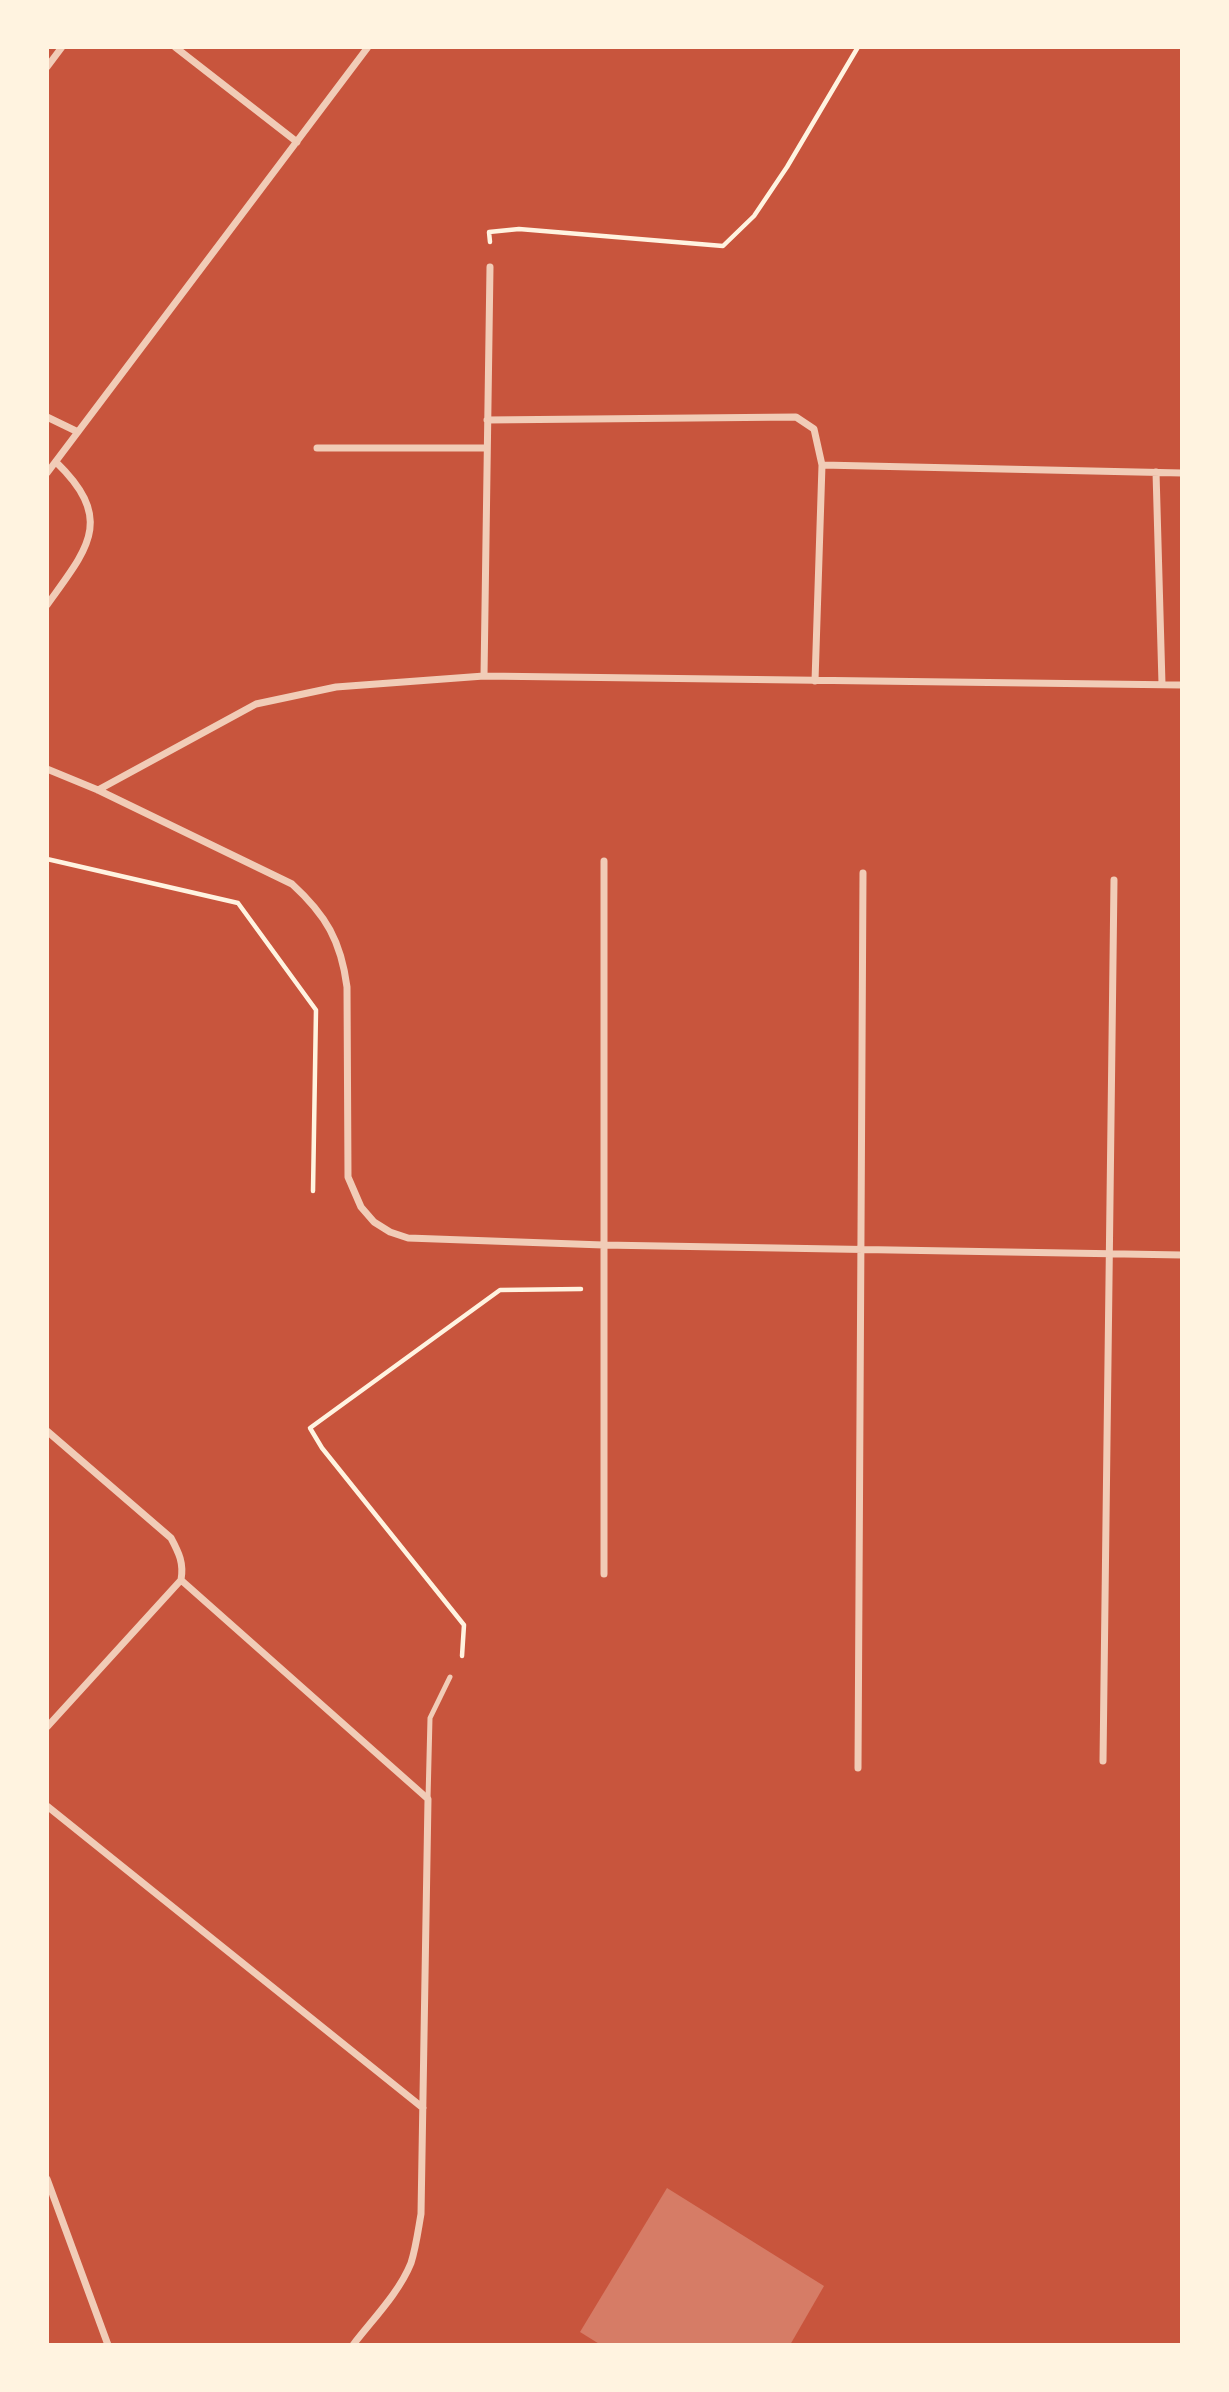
<!DOCTYPE html>
<html>
<head>
<meta charset="utf-8">
<style>
  body { margin:0 }
  #map { position:relative; width:1229px; height:2392px; overflow:hidden; background:#c8553d; font-family:"DejaVu Sans",sans-serif }
  canvas { display:block }
  .frame { position:absolute; inset:0; border:49px solid #fff3e0; pointer-events:none }
</style>
</head>
<body>
<div id="map">
<canvas width="1229" height="2392"></canvas>
<div class="frame"></div>
</div>
<script>
const ctx = document.querySelector('canvas').getContext('2d');
ctx.lineJoin = 'round';
function fillPath(path, color) { ctx.fillStyle = color; ctx.fill(path, 'evenodd'); }
function stroke(path, color, width, dash) { ctx.strokeStyle = color; ctx.lineWidth = width; ctx.lineCap = dash ? 'butt' : 'round'; ctx.setLineDash(dash || []); ctx.stroke(path); }
fillPath(new Path2D(`
  M667,2188L824,2286L790,2345H601L580,2332Z`), '#d67c66');
stroke(new Path2D(`
  M490,242L489,232L519,229L723,246L754,216L787,167L858,47
  M47,859L238,903L316,1010L313,1191
  M462,1656L464,1625L322,1448L310,1428L500,1290L581,1289`), '#fff3e0', 4.5);
stroke(new Path2D(`
  M428,1799L430,1718L450,1677`), '#f1ccb7', 5);
stroke(new Path2D(`
  M175,47L297,142
  M47,67L62,47
  M47,417L78,432
  M487,420L796,417L814,429L822,465L815,681
  M317,448H487
  M822,465L1182,473
  M1156,472L1162,684
  M47,473L368,47
  M47,605C87,549 116,520 56,462
  M484,676L490,267
  M47,769L98,790L292,884C326,915 341,941 347,987L348,1177L361,1207L374,1222L390,1232L408,1238L603,1245L1182,1255
  M98,790L256,704L336,687L484,676L1182,685
  M47,1431L171,1538C179,1553 184,1563 181,1580
  M604,1574V861
  M181,1580L428,1799L421,2214C418,2231 416,2247 411,2263C399,2293 372,2320 353,2345
  M47,1727L181,1580
  M1103,1761L1114,880
  M858,1768L863,873
  M47,1806L423,2108
  M47,2179L108,2345`), '#f1ccb7', 7);
</script>
</body>
</html>
